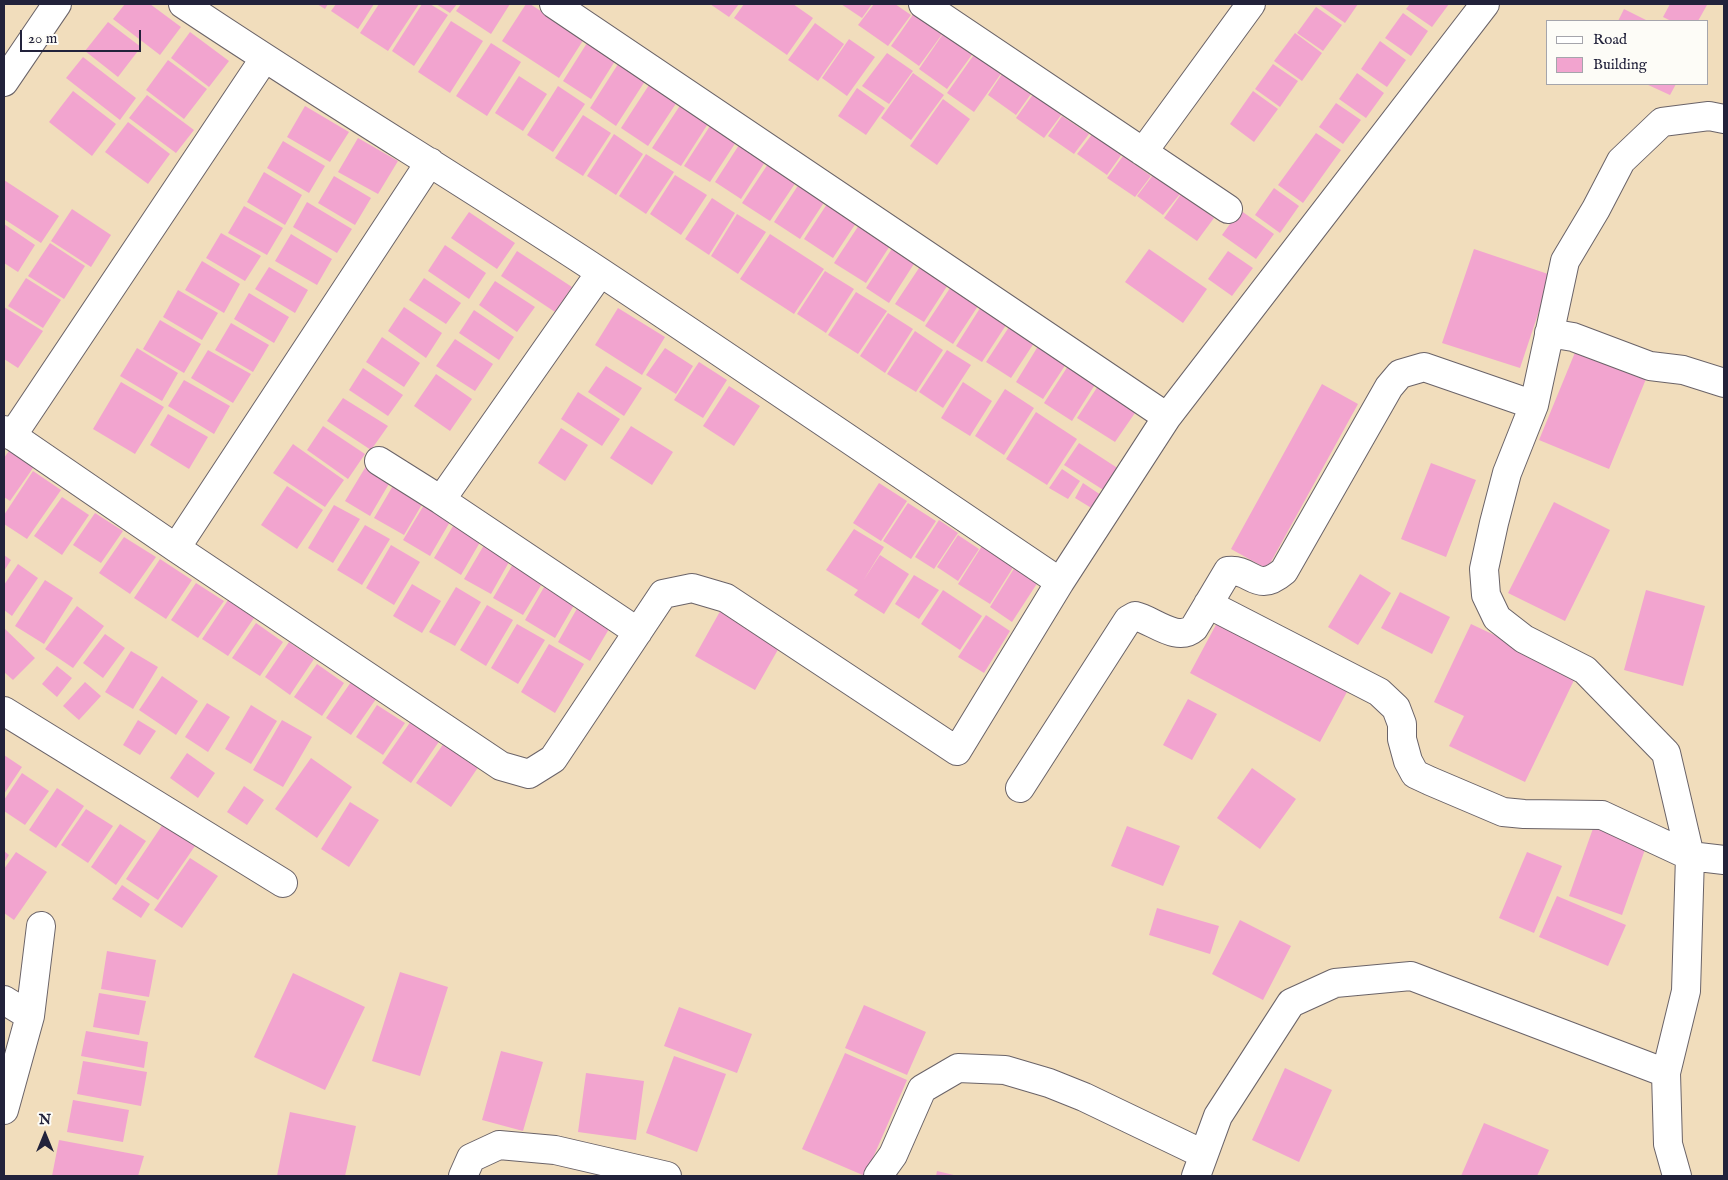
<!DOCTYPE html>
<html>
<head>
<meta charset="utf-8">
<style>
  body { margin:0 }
  #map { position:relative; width:1728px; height:1180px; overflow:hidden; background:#f1ddbc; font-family:"IM FELL English",serif }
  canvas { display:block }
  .frame { position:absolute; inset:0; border:5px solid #22223b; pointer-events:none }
  .legend { position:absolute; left:1546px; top:20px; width:162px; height:65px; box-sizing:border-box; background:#fdfcf7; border:1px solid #a5a5ac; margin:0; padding:6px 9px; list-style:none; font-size:15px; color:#22223b }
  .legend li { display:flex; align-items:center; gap:10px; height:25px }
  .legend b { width:25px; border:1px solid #a5a5ac }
  .north { position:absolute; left:20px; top:1110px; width:50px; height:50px; -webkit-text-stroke:4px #fdfcf7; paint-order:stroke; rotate:0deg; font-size:14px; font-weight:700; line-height:20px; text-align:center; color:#22223b }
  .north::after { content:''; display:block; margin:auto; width:18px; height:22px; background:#22223b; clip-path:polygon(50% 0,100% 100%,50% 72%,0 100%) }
  .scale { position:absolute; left:20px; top:30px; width:121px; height:22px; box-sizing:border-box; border:2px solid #22223b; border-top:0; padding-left:6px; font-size:15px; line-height:18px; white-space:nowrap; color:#22223b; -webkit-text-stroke:4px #fdfcf7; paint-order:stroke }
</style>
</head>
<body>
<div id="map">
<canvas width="1728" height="1180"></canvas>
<div class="frame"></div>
<ul class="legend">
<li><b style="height:6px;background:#fff"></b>Road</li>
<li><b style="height:14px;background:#f2a4cf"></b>Building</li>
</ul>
<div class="north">N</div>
<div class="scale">20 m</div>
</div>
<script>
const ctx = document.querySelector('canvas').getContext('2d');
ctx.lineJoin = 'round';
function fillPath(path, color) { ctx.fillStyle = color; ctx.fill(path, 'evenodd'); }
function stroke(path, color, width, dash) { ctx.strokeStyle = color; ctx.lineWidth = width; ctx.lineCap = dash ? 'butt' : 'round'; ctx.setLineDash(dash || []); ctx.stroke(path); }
fillPath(new Path2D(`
  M125,4H150L181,27L160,55L113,19Z
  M317,4H328L325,9Z
  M336,4H374L358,29L331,11Z
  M379,4H419L388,51L360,33Z
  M422,4H430L448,15L414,66L392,51Z
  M436,4H457L450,13Z
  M461,4H510L491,34L456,11Z
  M526,4H530L584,39L559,78L502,41Z
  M710,4H739L729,17Z
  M744,4H793L813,18L787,55L734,18Z
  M841,4H872L862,18Z
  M874,4H895L911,15L888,46L858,25Z
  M1318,4H1358L1345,23Z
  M1410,4H1449L1432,27L1406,9Z
  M1670,4H1706L1707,5L1698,21H1671L1663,17Z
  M1316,7L1342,25L1323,51L1297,33Z
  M1624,9L1648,21H1618Z
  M914,13L943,33L919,66L891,46Z
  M1403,13L1428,31L1411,56L1385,38Z
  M451,21L483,41L450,93L418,72Z
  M108,22L141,47L118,77L85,51Z
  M815,23L844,44L818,81L788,60Z
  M945,31L974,52L947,89L919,69Z
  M190,32L229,61L209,87L171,58Z
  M1295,33L1322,53L1302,81L1274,61Z
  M849,39L875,57L847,96L822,78Z
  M1380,41L1406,60L1387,87L1361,69Z
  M491,43L521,62L487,116L456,96Z
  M587,43L615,61L591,99L563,81Z
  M978,49L1005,68L974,112L947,93Z
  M887,53L913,71L889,104L862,86Z
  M83,57L136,98L120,120L66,78Z
  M168,60L207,89L184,119L146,90Z
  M620,61L647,78L616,126L590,108Z
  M1273,64L1298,81L1280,107L1255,89Z
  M913,73L944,95L911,140L881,118Z
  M1357,73L1384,93L1366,118L1339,99Z
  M1002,74L1031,94L1016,115L988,95Z
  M519,76L547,94L523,131L495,113Z
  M1646,84H1676L1670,95Z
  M649,85L677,102L648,146L621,128Z
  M558,86L585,104L553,152L527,135Z
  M857,88L885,108L866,135L838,116Z
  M73,91L116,124L92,156L49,122Z
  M1253,91L1278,109L1254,142L1230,124Z
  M1034,93L1062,114L1044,138L1016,118Z
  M147,95L194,130L176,153L129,118Z
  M943,99L970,119L937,165L910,146Z
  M683,101L711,119L681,166L652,148Z
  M1336,103L1361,120L1343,144L1319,127Z
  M305,106L349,132L330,162L287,137Z
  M583,115L611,133L583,176L555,158Z
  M1062,116L1089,134L1074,154L1048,136Z
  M128,122L170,154L148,184L105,152Z
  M710,126L736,142L710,182L684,166Z
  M1093,133L1122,154L1107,175L1077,154Z
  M1316,133L1341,150L1303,203L1278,185Z
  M614,134L643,154L616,195L587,176Z
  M358,138L398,161L378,194L338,172Z
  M283,141L325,166L309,193L267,168Z
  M739,145L765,162L741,199L715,182Z
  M646,154L674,172L646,214L619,196Z
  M1123,156L1151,176L1135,197L1107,178Z
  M768,164L796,182L770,221L742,203Z
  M264,172L302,195L285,225L247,202Z
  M675,175L707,195L681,235L650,214Z
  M1153,175L1180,194L1163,215L1137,196Z
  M334,176L371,198L355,225L318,203Z
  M4,180L59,216L41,243L4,219Z
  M799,184L825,201L800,239L774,222Z
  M1274,188L1299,206L1280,233L1255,215Z
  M1181,194L1214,218L1197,241L1164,218Z
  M712,198L735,213L709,255L685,239Z
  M307,202L352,229L337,253L293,227Z
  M827,204L856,223L833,258L804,239Z
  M244,206L283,228L267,255L228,233Z
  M72,209L111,235L91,267L51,241Z
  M1240,210L1274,234L1256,259L1222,235Z
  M469,212L515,243L497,269L451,238Z
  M737,214L766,232L738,274L711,256Z
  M861,222L893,241L866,283L834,263Z
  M4,224L35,245L18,272L4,263Z
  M221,233L261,256L245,281L206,258Z
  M291,234L332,259L317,285L275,261Z
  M770,234L824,269L794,314L740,279Z
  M50,243L85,266L64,299L28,276Z
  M895,244L917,259L889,303L866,288Z
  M445,245L486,273L469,299L428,271Z
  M1149,249L1207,289L1183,323L1125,282Z
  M1474,249L1551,275L1520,368L1442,343Z
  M517,251L572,287L555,312L501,276Z
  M1228,251L1253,268L1232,296L1208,279Z
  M202,261L240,284L224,313L185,290Z
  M923,262L951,280L924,322L895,304Z
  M269,267L308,290L295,313L255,289Z
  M825,271L854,289L826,333L797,314Z
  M26,278L61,300L43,328L8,306Z
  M424,278L461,303L446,324L409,300Z
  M495,281L535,307L517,332L479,305Z
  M952,285L980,303L953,344L925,326Z
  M178,290L218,313L202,340L163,317Z
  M856,292L887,311L858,354L828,335Z
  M249,293L289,317L274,343L234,319Z
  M982,305L1008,322L982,362L956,346Z
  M4,307L43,331L18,368L4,359Z
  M404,307L442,333L426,358L388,331Z
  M618,308L665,337L642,375L595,345Z
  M474,310L514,337L499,360L459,333Z
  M888,313L913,329L885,373L860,356Z
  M160,320L201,344L184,373L143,349Z
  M231,323L269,345L253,372L215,350Z
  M1011,324L1036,340L1011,378L986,362Z
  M915,331L943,350L916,392L887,374Z
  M382,337L420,363L404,387L366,362Z
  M455,339L493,364L475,391L436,366Z
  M1040,343L1068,361L1043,399L1016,382Z
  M137,348L178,373L162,401L120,376Z
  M665,348L693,366L676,394L646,375Z
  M208,350L251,374L233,403L191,378Z
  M947,350L971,365L943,408L919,392Z
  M1576,350L1646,379L1609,469L1539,440Z
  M699,362L727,380L703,418L674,400Z
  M606,366L642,388L624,416L588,392Z
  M1068,366L1096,383L1072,421L1044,403Z
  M363,368L403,395L388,416L349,390Z
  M436,374L472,399L450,431L414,406Z
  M184,380L230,406L214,434L168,406Z
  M121,382L164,407L135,454L93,429Z
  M963,382L992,401L970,436L941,418Z
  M1322,384L1358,404L1267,569L1231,549Z
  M729,386L760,406L734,446L703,426Z
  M1098,386L1137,410L1115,442L1077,418Z
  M1005,389L1034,408L1004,455L975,436Z
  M578,392L620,419L602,446L561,419Z
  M343,398L388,426L371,450L327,421Z
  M1036,412L1077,439L1047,485L1006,459Z
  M168,414L208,437L189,469L150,445Z
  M323,426L365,454L348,479L307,450Z
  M631,426L673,452L652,485L610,458Z
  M561,428L588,445L565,481L538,463Z
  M16,441L40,458L10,501L4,497V458Z
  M1079,443L1119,469L1105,491L1064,465Z
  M293,444L344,480L325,507L273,473Z
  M368,463L393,477L370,516L345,501Z
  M1431,463L1476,480L1446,557L1401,539Z
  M1062,469L1080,481L1068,499L1049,488Z
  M33,471L61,490L27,539L4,524V515Z
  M879,483L907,501L881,541L853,523Z
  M1083,483L1101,495L1093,509L1075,498Z
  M394,484L424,501L404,535L374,518Z
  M287,486L323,510L297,549L261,525Z
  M62,497L89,515L62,555L34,536Z
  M427,500L454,515L430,556L403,540Z
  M1554,502L1610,530L1565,621L1508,593Z
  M908,503L936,521L911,559L883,541Z
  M334,505L360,519L333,563L308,548Z
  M95,513L123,531L101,563L73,545Z
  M939,520L958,533L934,569L915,557Z
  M456,521L483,537L461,575L434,558Z
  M365,525L390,539L362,585L337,570Z
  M854,529L884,547L863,581L880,555L909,574L884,614L854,595L858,590L826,570Z
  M958,535L979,549L958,581L937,567Z
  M124,537L156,557L130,594L99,573Z
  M487,540L513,555L491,594L464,579Z
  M391,545L420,562L394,605L366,588Z
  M982,546L1014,566L990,604L958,584Z
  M4,555L11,560L4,571Z
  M160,559L192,580L166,619L134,598Z
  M18,564L38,578L12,616L4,610V585Z
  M513,564L543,582L523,615L493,598Z
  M1015,567L1038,582L1012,622L990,607Z
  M1360,574L1391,593L1358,645L1328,627Z
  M914,575L939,590L919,619L895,604Z
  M45,580L73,598L44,644L15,626Z
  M547,582L577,600L555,638L525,620Z
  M196,583L224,601L198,638L171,620Z
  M412,584L441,601L422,633L393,616Z
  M456,587L481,602L455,646L429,632Z
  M943,590L982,616L960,650L921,624Z
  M1646,590L1705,606L1683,686L1624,670Z
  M1400,592L1450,617L1432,654L1381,628Z
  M228,600L254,618L228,656L202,639Z
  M487,605L513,620L486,666L460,650Z
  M579,605L612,624L590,661L558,642Z
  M77,606L104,626L73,668L45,649Z
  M723,606L784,639L755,690L695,656Z
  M986,615L1010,631L984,673L958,657Z
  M1218,621L1348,690L1320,742L1190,673Z
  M256,623L283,642L260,676L232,658Z
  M517,624L545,640L518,684L491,668Z
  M1471,624L1577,674L1525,782L1449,746L1464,716L1434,702Z
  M4,628L35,658L13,680L4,672Z
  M105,634L125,648L103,678L83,663Z
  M289,642L314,659L290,695L265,677Z
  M549,644L584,664L555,713L521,692Z
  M131,651L158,667L133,709L105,692Z
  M317,664L344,683L322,716L294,697Z
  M57,666L72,678L57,697L42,684Z
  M162,676L198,701L176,735L139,710Z
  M85,682L101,696L79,720L63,706Z
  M351,682L376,699L351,735L326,718Z
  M1188,699L1217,714L1192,760L1163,745Z
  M207,703L230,717L208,752L185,737Z
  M251,705L277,721L251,764L225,749Z
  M377,705L405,723L383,755L356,737Z
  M138,720L156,731L140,755L123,745Z
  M282,720L312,737L283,787L253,770Z
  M411,721L440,740L411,783L382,763Z
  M444,743L479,766L451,807L416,783Z
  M187,753L215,773L198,798L170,778Z
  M4,755L22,767L4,794Z
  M311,758L352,787L317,838L275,809Z
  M1252,768L1296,799L1260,849L1217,818Z
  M22,773L49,791L25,825L4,811V800Z
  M244,786L264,800L247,825L227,812Z
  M57,788L84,806L56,848L29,830Z
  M350,802L379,820L349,867L321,849Z
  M86,809L113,826L88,863L61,845Z
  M1596,820L1649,838L1622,915L1569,896Z
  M120,824L146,841L116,885L91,867Z
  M163,824L195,846L158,900L126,879Z
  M1127,826L1180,846L1163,886L1111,866Z
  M4,851L9,855L4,863Z
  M16,852L47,872L14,920L4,913V869Z
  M1527,852L1562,866L1534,933L1499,918Z
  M190,858L218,876L182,928L154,910Z
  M122,885L150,904L141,918L112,899Z
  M1557,896L1626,925L1608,966L1539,937Z
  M1157,908L1219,926L1210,954L1149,935Z
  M1240,920L1291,946L1263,1000L1212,974Z
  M107,951L156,960L149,997L101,989Z
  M400,972L448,987L420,1076L372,1061Z
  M293,973L365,1007L325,1090L254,1057Z
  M99,993L146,1001L139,1035L93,1027Z
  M864,1005L926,1032L907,1075L845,1048Z
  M679,1007L752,1034L737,1073L664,1046Z
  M86,1031L148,1042L144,1068L81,1056Z
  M501,1051L543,1062L523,1131L482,1120Z
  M845,1053L907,1080L865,1176L802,1149Z
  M674,1056L726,1074L697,1152L646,1133Z
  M83,1061L147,1072L141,1106L77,1094Z
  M1285,1068L1332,1090L1299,1162L1252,1140Z
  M586,1073L644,1081L636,1140L578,1132Z
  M73,1100L129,1110L123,1142L67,1132Z
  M290,1112L356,1126L345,1176H277Z
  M1484,1123L1549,1150L1537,1176H1461Z
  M59,1140L144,1156L138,1176H52Z
  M937,1171L958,1176H936Z`), '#f2a4cf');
const street = new Path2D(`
  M183,4C320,96 462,181 600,272C754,374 907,479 1060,582
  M554,4L1167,417
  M923,4L1228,209
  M4,82L57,4
  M1143,152L1251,4
  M1549,333L1573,337L1650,366L1683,370L1724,383
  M4,430L176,548L501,766L529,774L553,759L663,594L692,588L726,598L957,751L1060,582L1167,417L1485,4
  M12,436L264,59
  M379,461L441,500L638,632
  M441,500L600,273
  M176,548L430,162
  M1208,604L1379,692L1396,708L1402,724V739L1408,761L1415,774L1430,781L1503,812L1524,814L1602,815L1690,856L1724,860
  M4,711L283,883
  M1020,788L1128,620L1135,616C1153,620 1177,643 1194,628L1228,571C1252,568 1256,595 1284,571L1389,387L1400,374L1424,367L1534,405
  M4,1000L30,1016
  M4,1110L30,1016L41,926
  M463,1176L471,1158L499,1145L555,1150L667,1176
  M878,1176L893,1155L922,1089L958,1068L1005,1070L1049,1083L1084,1097L1203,1154
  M1196,1176L1218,1116L1291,1003L1335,983L1411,976L1666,1073
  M1677,1176L1668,1144L1666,1073L1686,991L1690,856L1666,753L1585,670L1524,639L1497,618L1486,595L1484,569L1494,523L1507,473L1534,405L1565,261L1596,209L1621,161L1662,122L1709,116L1724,119`);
stroke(street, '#6a6368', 30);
stroke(street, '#fff', 28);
</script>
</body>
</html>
